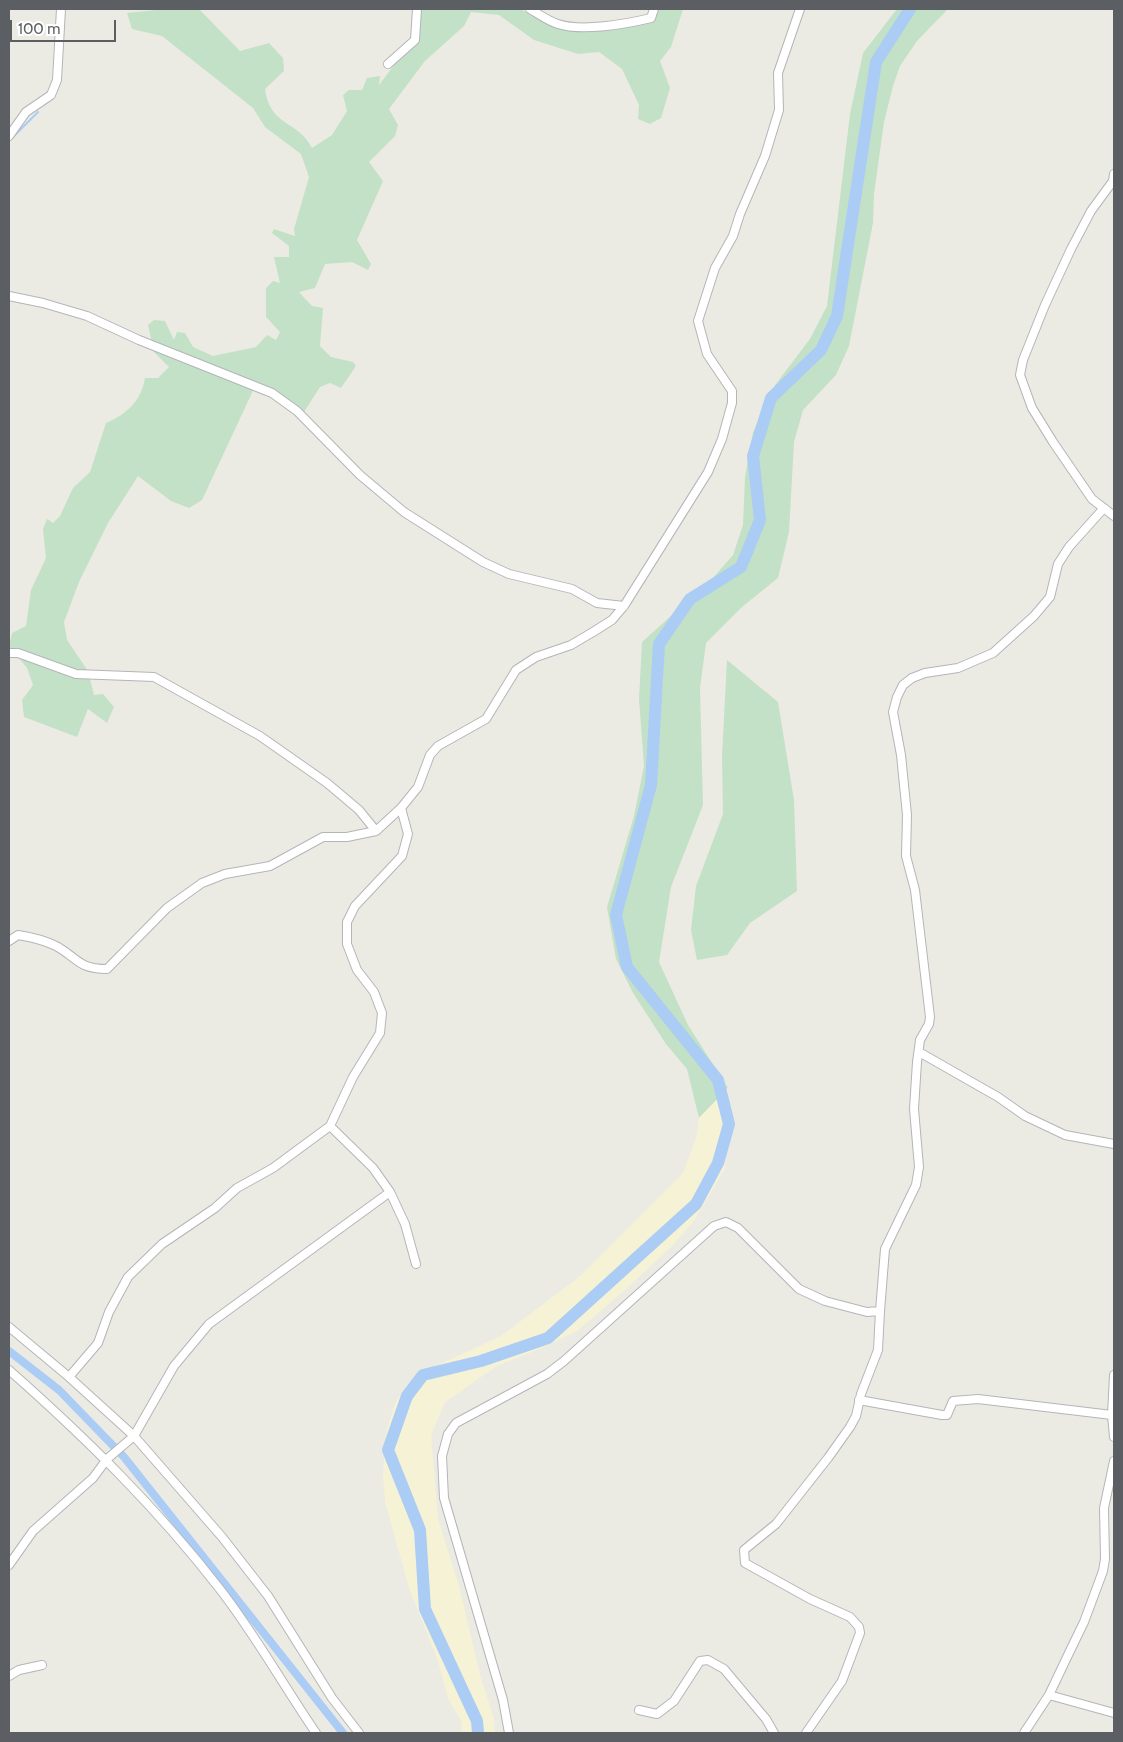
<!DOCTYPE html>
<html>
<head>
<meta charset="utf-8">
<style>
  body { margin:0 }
  #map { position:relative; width:1123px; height:1742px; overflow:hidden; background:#ecebe3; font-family:Cabin,sans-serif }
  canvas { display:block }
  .frame { position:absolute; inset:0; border:10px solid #5b5e62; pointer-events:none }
  .scale { position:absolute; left:10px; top:20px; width:106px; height:22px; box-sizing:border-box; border:2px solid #5b5e62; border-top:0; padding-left:6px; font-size:15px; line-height:18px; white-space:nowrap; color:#5b5e62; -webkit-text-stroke:4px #fff; paint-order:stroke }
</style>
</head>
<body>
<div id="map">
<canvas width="1123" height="1742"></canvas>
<div class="frame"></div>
<div class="scale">100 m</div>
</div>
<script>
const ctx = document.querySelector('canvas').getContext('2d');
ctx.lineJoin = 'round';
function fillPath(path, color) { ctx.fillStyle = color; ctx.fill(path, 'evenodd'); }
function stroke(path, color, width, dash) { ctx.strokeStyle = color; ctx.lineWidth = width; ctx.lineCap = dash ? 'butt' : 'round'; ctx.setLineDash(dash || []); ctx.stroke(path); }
fillPath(new Path2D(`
  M165,9H199L240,51L269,43L283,58L284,71L265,89C270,127 298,120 312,148L332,135L347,111L343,95L349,90H362L367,78L380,76L379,85L419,32V9H520L562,29L636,25L657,9H683L671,47L660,61L670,88L661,118L650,124L638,119L639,105L622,69L599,52L578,54L534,40L499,15L471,12L464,26L425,61L389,109L398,125L395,136L369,162L383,181L357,240L371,264L368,270L352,262L325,264L315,288L299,292L312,306L323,308L320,346L331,357L353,362L356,366L341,388L330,383L320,387L304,412L257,382L202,500L189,508L171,501L138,476L108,523L79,582L64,622L67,640L88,671L94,695L103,694L114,707L107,723L88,709L77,737L24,717L22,700L33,685L27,668L9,646L12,633L26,626L31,590L46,558L43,529L47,519L53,523L60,516L73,488L90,472L106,423C127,414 141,401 145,378H158L169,367L154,352L148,325L154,320L165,321L174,340L177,332L185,333L193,347L213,356L256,347L267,335L276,340L280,332L266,317V288L273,281L280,283L274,257H289V246L272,233L274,229L295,236L294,229L309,177L301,154L265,127L253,108L162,36L132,29L127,13Z
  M897,9H948L917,41L900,66L893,86L884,122L874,194L873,223L849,346L836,375L803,410L794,442L789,532L778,578L742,607L706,643L700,688L703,805L671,887L659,962L688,1025L728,1088L699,1118L687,1069L666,1044L633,993L616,959L607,907L634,816L644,766L639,699L642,642L712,579L733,555L743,525L745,477L753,432L775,385L810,339L827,306L850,114L863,53Z
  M727,660L778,702L794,800L797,891L750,923L727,955L697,960L691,930L696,886L723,814L722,756Z`), '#c3e1c6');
fillPath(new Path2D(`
  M728,1088L725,1168L694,1221L672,1246L625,1290L577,1331L544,1347L497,1366L445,1402L431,1435L438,1519L459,1586L480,1675L494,1719L495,1733H462L461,1721L448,1698L438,1661L409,1588L385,1502L383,1474L386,1433L395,1403L407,1386L438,1365L501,1336L579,1277L683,1173L696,1138L699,1118Z`), '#f5f2d5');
stroke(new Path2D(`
  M9,141L38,112`), '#abccf4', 2);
stroke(new Path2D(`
  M9,1351L59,1390L124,1457L343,1733`), '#abccf4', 8);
stroke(new Path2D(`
  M478,1733L477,1721L425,1609L420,1530L388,1450L407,1396L423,1375L481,1361L548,1338L696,1204L718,1163L729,1124L718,1080L627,967L616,915L651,785L659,644L690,599L741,567L760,520L753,456L771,398L821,350L837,316L876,62L910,9`), '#abccf4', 12);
const minor = new Path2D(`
  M530,9C539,14 548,21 558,24C582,32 626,24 651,18L654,9
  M388,64L415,40L417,9
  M9,136L26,112L51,95L57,80L61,9
  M1114,174L1113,181L1091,211L1071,249L1045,305L1023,360L1020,375L1032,408L1053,442L1092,499L1114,516
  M9,296L43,303L87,316L139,340L272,393L297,411L360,475L404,512L483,562L509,574L572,589L597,603L624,606
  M9,653H18L76,674L154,677L260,736L327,783L359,810L376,831
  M9,941L18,935C31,937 44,940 56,946C78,958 78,969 107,969L167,908L202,883L225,874L270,866L323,837H347L376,831L401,808L418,787L430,755L438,746L486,719L516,670L536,657L571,645L593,632L612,620L624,606L708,472L722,439L732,403V391L707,354L698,321L715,268L733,236L740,214L765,156L779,110L778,73L800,9
  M919,1052L998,1097L1025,1116L1065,1135L1114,1144
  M390,1192L405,1224L416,1264
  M9,1327L69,1377L134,1436L222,1537L268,1596L332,1698L359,1733
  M9,1370C86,1438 156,1507 219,1588C255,1634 283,1685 316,1733
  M1114,1375L1112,1415L1114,1437
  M69,1377L98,1343L109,1312L128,1277L162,1244L215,1208L237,1188L273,1168L330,1126
  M859,1400L942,1415H947L953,1401L978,1399L1112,1415
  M9,1565L33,1531L93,1478L107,1459L134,1436L174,1366L209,1324L390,1192L373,1168L330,1126L353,1077L380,1033L382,1013L374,992L357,970L347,944V922L355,906L402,856L408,834L401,808
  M9,1676L19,1670L42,1665
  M1049,1695L1114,1713
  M639,1710L657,1714L674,1701L700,1661L708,1660L724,1669L766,1719L774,1733
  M509,1733L503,1700L444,1498L442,1456L448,1434L456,1423L547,1374L564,1361L714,1226L726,1222L738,1228L799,1289L825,1301L867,1312L880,1311L885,1249L916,1185L919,1167L914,1109L917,1062L920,1040L929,1024L930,1017L915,890L906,856L907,815L901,755L893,712L897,697L903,685L912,678L925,673L958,668L993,653L1034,616L1050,597L1058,564L1069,547L1104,508
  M806,1733L842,1681L860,1633L859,1627L850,1617L810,1599L745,1563L744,1550L776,1524L828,1458L850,1427L856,1416L861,1394L878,1350L880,1311
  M1024,1733L1049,1695L1069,1653L1084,1622L1103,1571L1105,1559L1104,1508L1114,1461`);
stroke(minor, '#b4b5b9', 10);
stroke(minor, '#fff', 8);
</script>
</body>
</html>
